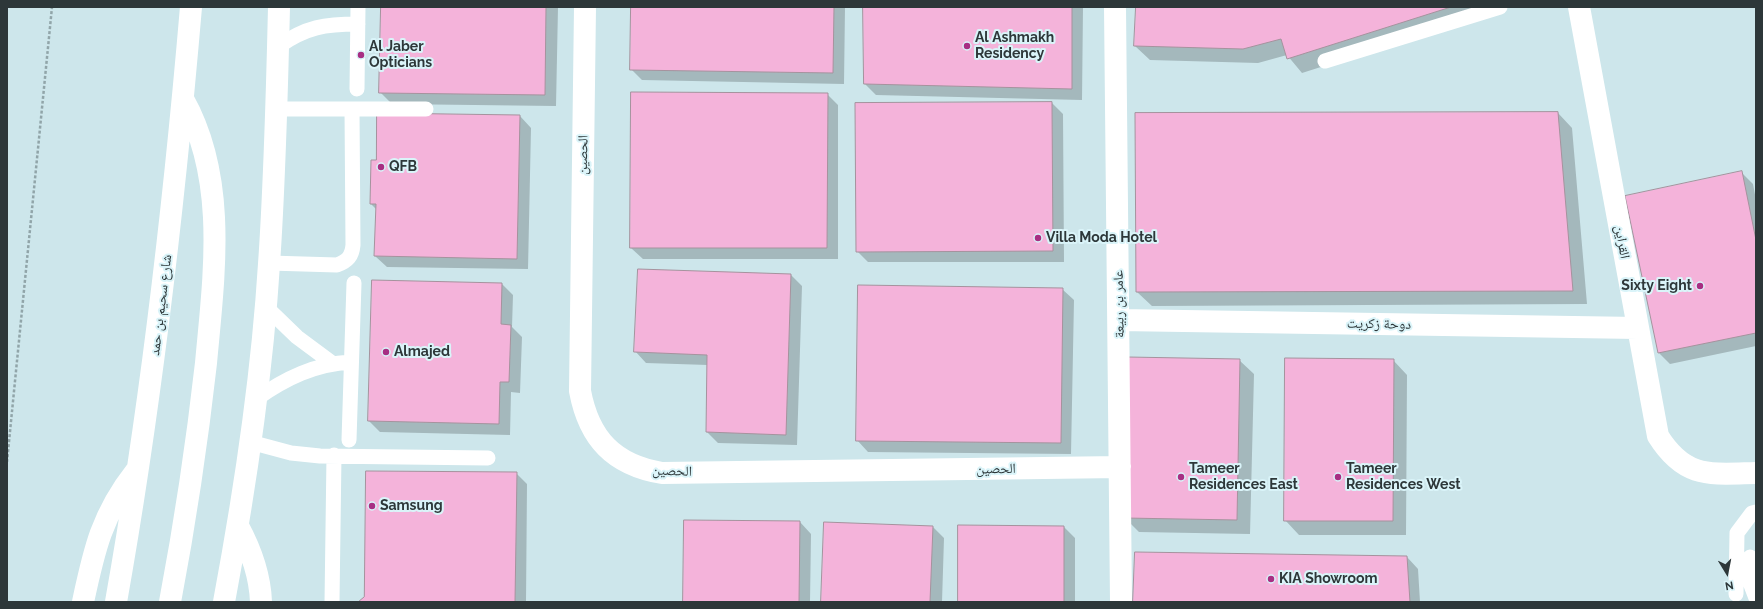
<!DOCTYPE html>
<html>
<head>
<meta charset="utf-8">
<style>
  body { margin:0 }
  #map { position:relative; width:1763px; height:609px; overflow:hidden; background:#cde6eb; font-family:Raleway,sans-serif }
  canvas { display:block }
  .frame { position:absolute; inset:0; border:8px solid #2d3739; pointer-events:none }
  .north { position:absolute; left:1707px; top:553px; width:40px; height:40px; -webkit-text-stroke:3px #daf4f9; paint-order:stroke; rotate:170deg; font-size:11px; font-weight:700; line-height:16px; text-align:center; color:#2d3739 }
  .north::after { content:''; display:block; margin:auto; width:14px; height:18px; background:#2d3739; clip-path:polygon(50% 0,100% 100%,50% 72%,0 100%) }
</style>
</head>
<body>
<div id="map">
<canvas width="1763" height="609"></canvas>
<div class="frame"></div>
<div class="north">N</div>
</div>
<script>
const ctx = document.querySelector('canvas').getContext('2d');
ctx.lineJoin = 'round';
function fillPath(path, color) { ctx.fillStyle = color; ctx.fill(path, 'evenodd'); }
function stroke(path, color, width, dash) { ctx.strokeStyle = color; ctx.lineWidth = width; ctx.lineCap = dash ? 'butt' : 'round'; ctx.setLineDash(dash || []); ctx.stroke(path); }
function drawText(font, color, halo, rows, align = 'center') {
  ctx.font = font + ' Raleway,"Noto Naskh Arabic",sans-serif'; ctx.lineWidth = 4; ctx.setLineDash([]); ctx.textBaseline = 'middle'; ctx.strokeStyle = halo; ctx.fillStyle = color; for (const [text, x, y, turn = 0] of rows) {
    ctx.save(); ctx.translate(x, y); ctx.rotate((+turn || 0) * Math.PI / 180); ctx.textAlign = isNaN(turn) ? turn : align; if (halo) ctx.strokeText(text, 0, 0); ctx.fillText(text, 0, 0); ctx.restore();
  }
}
fillPath(new Path2D(`
  M382,7H558L556,106L392,104L380,92Z
  M632,7H845L844,84L642,80L631,69Z
  M864,7H1083L1082,100L876,95L865,84Z
  M1137,7H1509L1302,73L1287,55L1258,63L1150,60L1135,46Z
  M827,94L838,105V259H643L631,248Z
  M1052,103L1063,114L1064,262H868L857,251Z
  M1558,113L1572,128L1587,304L1152,306L1137,292Z
  M520,116L531,128L528,269L387,267L375,256L376,209L371,204L377,161Z
  M1741,172L1753,184L1756,200V346L1670,364L1659,353Z
  M791,275L802,286L797,445L718,443L707,432L708,365L646,363L635,351Z
  M502,284L513,295L512,327L522,337L520,393L511,392L510,435L380,432L369,421Z
  M1062,289L1074,300L1071,454L868,452L857,440Z
  M1239,360L1254,374L1250,534L1139,532L1125,518Z
  M1393,360L1407,375L1406,535H1299L1285,520Z
  M516,473L527,484L526,602H359Z
  M800,522L811,534L810,602H684Z
  M959,526L1064,527L1075,538V602H959Z
  M933,527L944,538L942,602H822Z
  M1407,557L1418,569L1420,602H1134Z`), '#0003');
const building = new Path2D(`
  M381,7H546L545,95L379,93Z
  M631,7H834L833,73L630,70Z
  M863,7H1072V89L864,84Z
  M1136,7H1451L1287,59L1281,39L1243,49L1134,46Z
  M631,92L828,93L827,248H630Z
  M1052,102L1053,251L856,252L855,103Z
  M1558,112L1573,291L1136,292L1135,113Z
  M377,113L520,115L517,259L374,256L376,204H370L371,160H376Z
  M1742,171L1756,240V333L1658,353L1625,196Z
  M638,269L791,274L786,435L706,432L707,355L634,352Z
  M372,280L502,283L501,324L511,325L509,382H500L499,424L368,421Z
  M858,285L1063,288L1061,443L856,441Z
  M1127,357L1240,359L1237,520L1124,518Z
  M1285,358L1394,359L1393,521H1284Z
  M366,471L517,472L515,602H358L364,597Z
  M684,520L800,521L799,602H683Z
  M824,522L933,526L930,602H821Z
  M958,525L1064,526V602H958Z
  M1135,552L1407,556L1410,602H1133Z`);
fillPath(building, '#f4b3da');
stroke(building, '#a5929d', 1);
stroke(new Path2D(`
  M7,462L52,7`), '#91a5a9', 2.5, [3, 2]);
stroke(new Path2D(`
  M279,46C306,27 325,24 358,24
  M1325,61L1500,7
  M357,89L358,7
  M277,109H426
  M269,263L337,265C348,261 352,256 353,245L352,109
  M266,307L297,337L332,363
  M256,399C286,378 315,364 351,362
  M349,440L354,283
  M250,442L291,453L320,456L488,458
  M1750,557L1751,585L1756,598
  M1736,594L1737,533L1752,513L1756,512
  M332,602L334,455`), '#fff', 15);
stroke(new Path2D(`
  M585,7L580,391C589,439 614,465 662,473L1120,467
  M1115,7L1121,602
  M1579,7L1658,436C1685,479 1710,474 1756,473
  M1119,320L1638,328`), '#fff', 22);
stroke(new Path2D(`
  M238,526C251,550 260,574 261,602
  M83,602C94,550 102,514 136,471
  M116,602C151,405 174,206 191,7
  M170,602C185,523 197,443 206,363C214,275 228,179 183,99
  M224,602C245,490 262,377 269,264C275,178 277,93 279,7`), '#fff', 22);
for (const [x, y, r, color] of [
  [967,46,4,"#a72e83"],
  [361,55,4,"#a72e83"],
  [381,167,4,"#a72e83"],
  [1038,238,4,"#a72e83"],
  [1700,286,4,"#a72e83"],
  [386,352,4,"#a72e83"],
  [1181,477,4,"#a72e83"],
  [1338,477,4,"#a72e83"],
  [372,506,4,"#a72e83"],
  [1271,579,4,"#a72e83"]
]) { const dot = new Path2D(); dot.arc(x, y, r, 0, 2 * Math.PI); ctx.fillStyle = color; ctx.fill(dot); stroke(dot, '#daf4f9', 1.5); }
drawText('bold 14px', '#2d3739', '#daf4f9', [
  ["Al Ashmakh",975,38],
  ["Residency",975,54],
  ["Al Jaber",369,47],
  ["Opticians",369,63],
  ["QFB",389,167],
  ["Villa Moda Hotel",1046,238],
  ["Sixty Eight",1692,286,"right"],
  ["Almajed",394,352],
  ["Tameer",1189,469],
  ["Residences East",1189,485],
  ["Tameer",1346,469],
  ["Residences West",1346,485],
  ["Samsung",380,506],
  ["KIA Showroom",1279,579]
], 'left');
drawText('14px', '#2d3739', '#daf4f9', [
  ["الحصين",583,155,-89],
  ["القراين",1622,242,80],
  ["عامر بن ربيعة",1119,304,-91],
  ["شارع سحيم بن حمد",161,305,-83],
  ["دوحة زكريت",1379,324,1],
  ["الحصين",996,469,-1],
  ["الحصين",672,471,2]
]);
</script>
</body>
</html>
